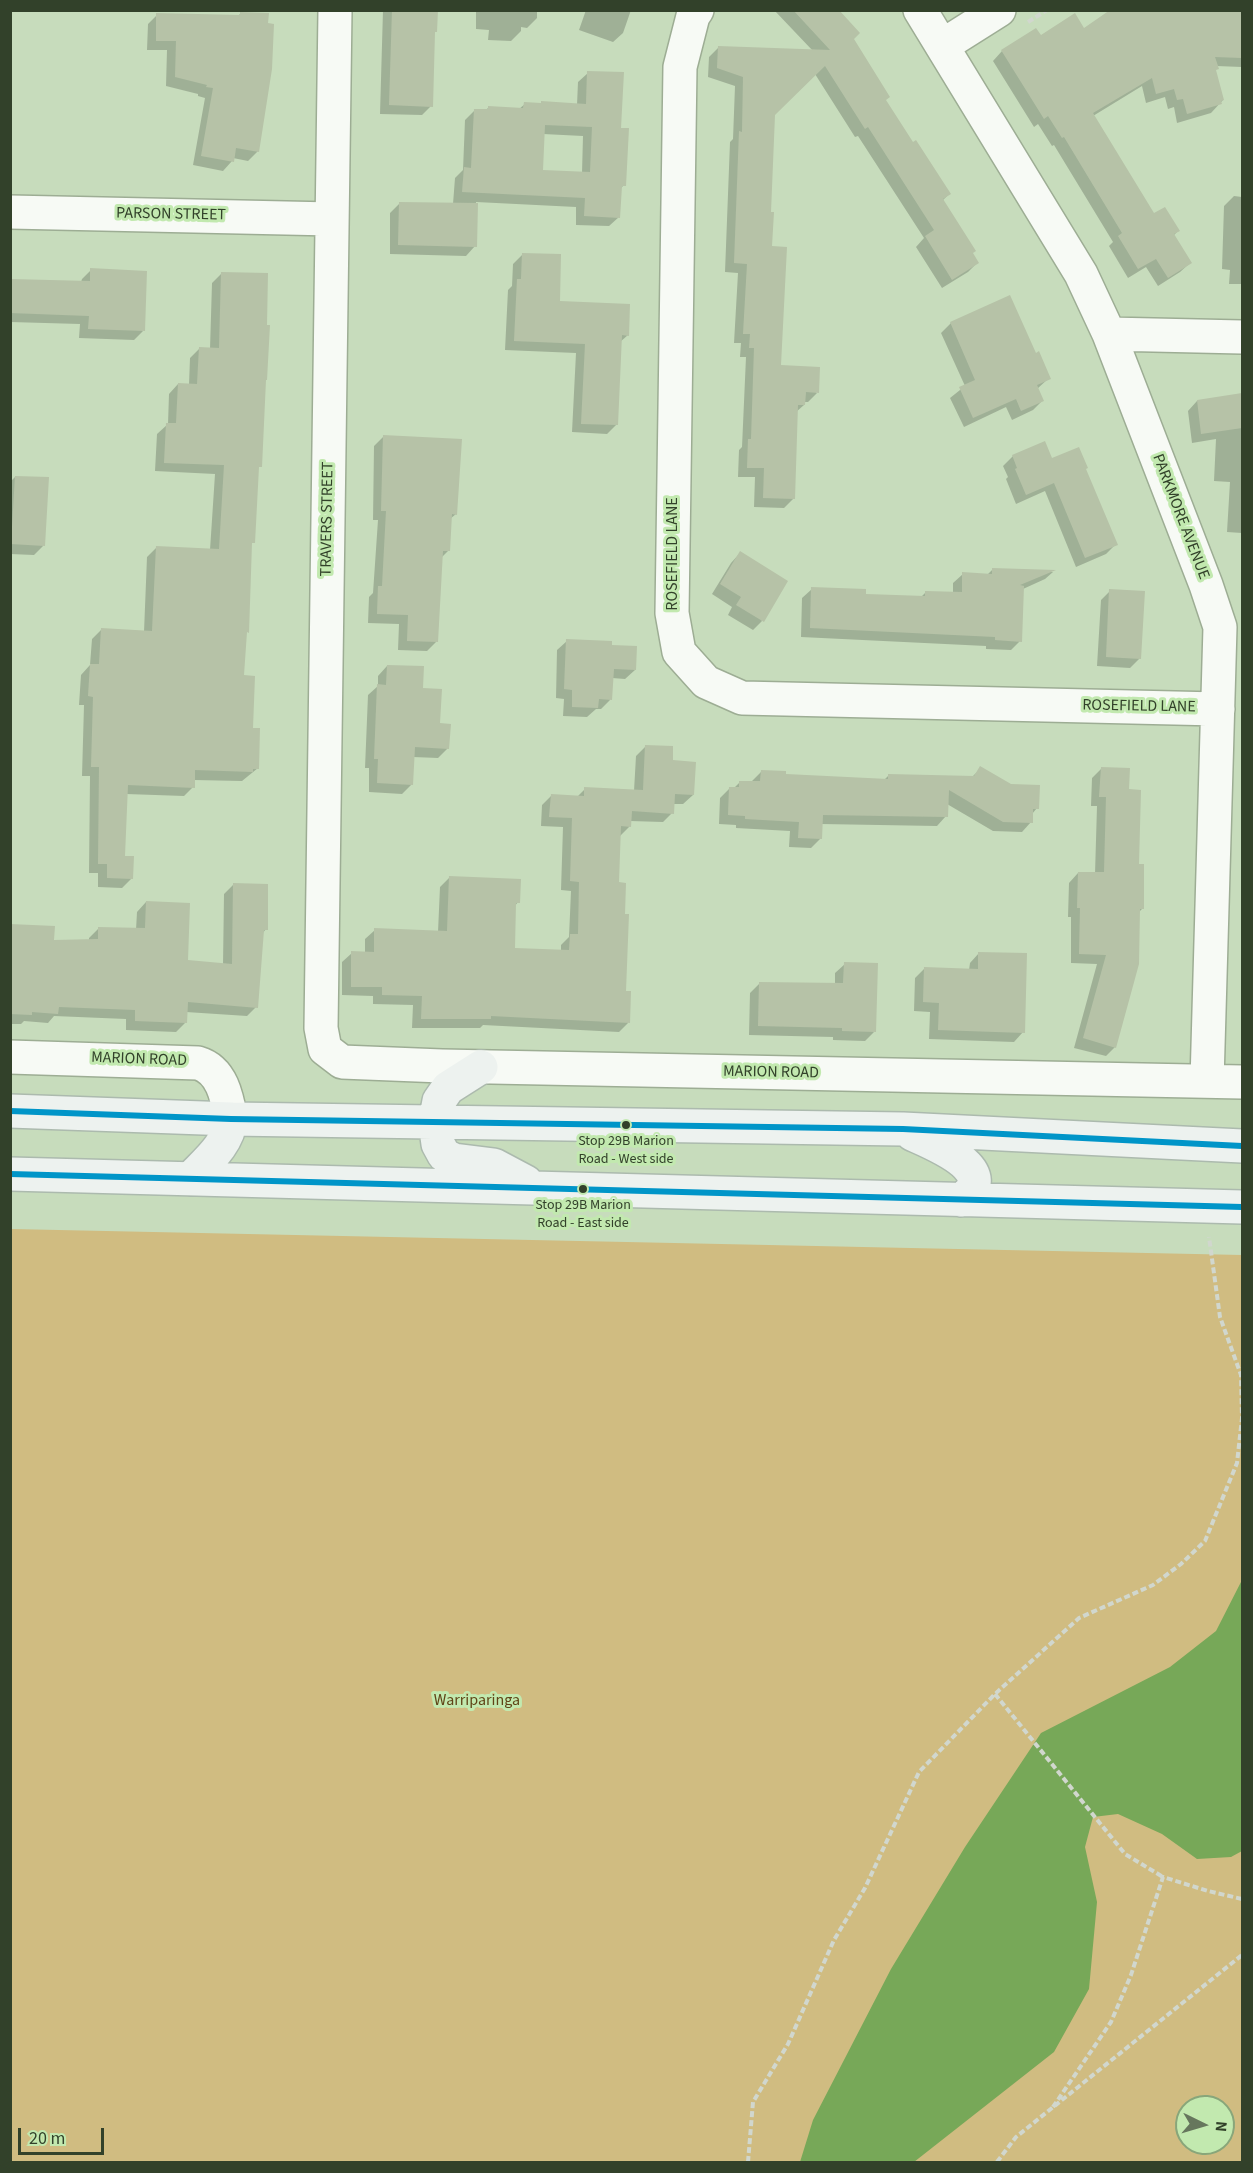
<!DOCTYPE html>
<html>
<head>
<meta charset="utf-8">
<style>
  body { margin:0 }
  #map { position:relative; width:1253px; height:2173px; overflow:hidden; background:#c7dcbc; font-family:"Source Sans 3",sans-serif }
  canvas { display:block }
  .frame { position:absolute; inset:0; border:12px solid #32412a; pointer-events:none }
  .north { position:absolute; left:1175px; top:2095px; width:60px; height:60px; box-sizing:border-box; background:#c2e9af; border:2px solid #88a67a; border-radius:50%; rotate:95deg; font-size:16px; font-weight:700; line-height:24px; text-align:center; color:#32412a }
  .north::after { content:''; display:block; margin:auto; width:21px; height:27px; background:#66775d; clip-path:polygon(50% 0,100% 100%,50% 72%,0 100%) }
  .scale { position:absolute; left:18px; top:2128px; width:86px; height:27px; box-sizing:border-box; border:3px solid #32412a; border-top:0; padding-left:8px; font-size:18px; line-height:21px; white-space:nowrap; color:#32412a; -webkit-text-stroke:4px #c2e9af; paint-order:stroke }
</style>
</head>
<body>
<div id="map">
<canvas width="1253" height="2173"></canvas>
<div class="frame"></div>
<div class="north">N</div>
<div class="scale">20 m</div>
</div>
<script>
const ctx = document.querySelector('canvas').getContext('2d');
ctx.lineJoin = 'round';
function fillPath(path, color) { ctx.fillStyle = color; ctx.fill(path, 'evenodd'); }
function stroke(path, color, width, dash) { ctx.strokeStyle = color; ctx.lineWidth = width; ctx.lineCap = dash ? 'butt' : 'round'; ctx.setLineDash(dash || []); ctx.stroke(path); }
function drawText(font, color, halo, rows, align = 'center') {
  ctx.font = font + ' "Source Sans 3",sans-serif'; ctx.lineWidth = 6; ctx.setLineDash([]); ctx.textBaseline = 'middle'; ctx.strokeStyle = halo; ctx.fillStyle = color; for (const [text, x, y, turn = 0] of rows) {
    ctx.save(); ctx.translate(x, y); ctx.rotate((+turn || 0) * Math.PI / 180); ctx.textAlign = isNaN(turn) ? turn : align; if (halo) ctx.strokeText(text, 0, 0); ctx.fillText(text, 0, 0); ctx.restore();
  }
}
fillPath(new Path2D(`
  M11,1229L1242,1255V2162H11ZM1187,2107H1223V2143H1187Z`), '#d0bc81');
fillPath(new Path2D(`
  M1242,1580V1851L1231,1857L1197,1859L1162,1834L1118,1814L1093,1817L1085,1847L1097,1902L1089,1989L1054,2052L914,2162H800L813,2120L891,1969L965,1847L1041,1733L1170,1667L1216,1631Z`), '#77a858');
fillPath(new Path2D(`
  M383,10H435L431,106L422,115L380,114Z
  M476,10H537V18L527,28L521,27V31L511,41L488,40L489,30L476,29Z
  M586,10H631L623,33L613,42L579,30Z
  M774,10H837L885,100L912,144L949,194L943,200L977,263L968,272L942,288L916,247L924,238L858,136L855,137L815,74L773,115L769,213L779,367L817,393L808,402H804V405L796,412L794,498L784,508L754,507L755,477H738L739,450L742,447L746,357H740L741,343H734L738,273L725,272L730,142L733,139L735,86L708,77L709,57L719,47L813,51Z
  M1112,10H1242V67L1216,66L1215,71L1223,100L1211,113L1177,123L1174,107L1168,109L1165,97L1146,103L1142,86L1093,116L1154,215L1178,231L1173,236L1190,263L1180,272L1158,286L1146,267L1128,278L1109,246L1113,242L1054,145L1052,146L1038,124L1034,127L993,61L1002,51L1041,37L1084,30Z
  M240,14L258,151L248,161L233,158L232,161L223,171L193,165L205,98L198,96V94L166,86L167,50H147L148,24L157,15L237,17Z
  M588,73L620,130L624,185L620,189L619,217L609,226L576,225V207L476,202L475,246L466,256L390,254V213L400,203L453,204L455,178L463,170L465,120L475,110L485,111L489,107L519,109L525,104L577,105L578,82ZM543,134L583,136L582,173L541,172Z
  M1234,196L1242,197V284H1229L1230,270L1222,269L1224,206Z
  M523,254L558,302L628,335L620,342L617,424L607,434L572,432L576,353L505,350L508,290L512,286L513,264Z
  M91,270L143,331L134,340L79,338L80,324L10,322V280L81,282L82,279Z
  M221,274L260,466L257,469L253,542L251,544L243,677L258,768L242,781L194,780L193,787L184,796L126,794L124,857L132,878L122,888L98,887V873H89L90,776H82L84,705H79L81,675L90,665L92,639L101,630L144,632L147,557L157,547L210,550L215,474L155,471L157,434L168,424L169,394L178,384L189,385L190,358L200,348L210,349L212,283Z
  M951,323L1035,355L1049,378L1037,389L1042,401L1033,410L1012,420L1006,407L964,427L950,398L965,386L941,333Z
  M1242,395V533L1227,532L1230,482L1214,481L1216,439L1192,443L1188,411L1197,401Z
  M384,436L456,514L450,519L449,550L441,558L436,642L427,651L398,650L399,624L368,623L369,597L373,593L378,520H373L374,446Z
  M1013,456L1052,460L1085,470L1116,544L1106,554L1076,567L1045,491L1016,504L1006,479L1008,477L1003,466Z
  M15,477L43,546L34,555L10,554V482Z
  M740,553L762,621L753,630L728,615L732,607L712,594L731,563Z
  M993,569L1053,572L1045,579L1023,589L1020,641L1011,650L986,649V646L801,637L802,598L812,589L864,595L921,597L926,592L953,593V583L963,574L987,575Z
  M1110,591L1140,658L1130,668L1097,666L1101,600Z
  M567,641L610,646L635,670L625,679L612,678L610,700L601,709H596L587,717L563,716L564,699L556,698L557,650Z
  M387,666L438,725L448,748L438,758L413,757L412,784L402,794L369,792V768H365L368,695L378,686V676Z
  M646,746L671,762L693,795L683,804H673L672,813L663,822L630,821V826L620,836L617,884L624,992L628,1023L619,1032L483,1025L480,1028H412L413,1005L373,1004V996L342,995V962L352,953H365V939L375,930L438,932L440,887L449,878L518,902L514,907L513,950L561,951V945L569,937L571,891L561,890L563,827L541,826L542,805L551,796L577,797L585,789L634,791L636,756Z
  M981,768L1037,808L1032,814L1031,822L1022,832L993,831L947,804L946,816L937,826L821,824V838L811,848L789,847L790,831L736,828V825L719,824L720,798L729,789H733L740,782L752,781L761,772L784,776L884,780L889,775L971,778Z
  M1101,769L1127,790L1142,909L1138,913L1115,1047L1106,1056L1074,1048L1097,964L1071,963V917H1068L1069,883L1078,873L1095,874L1097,806H1091L1092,778Z
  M233,885L266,929L262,934L256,1007L247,1016L186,1012L185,1023L176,1032L126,1030V1019L54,1016L48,1023L24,1021L21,1024H10V924L52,942L89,941V938L98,929L136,930L137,912L146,902L186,962L223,965L224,894Z
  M979,953L1023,1032L1014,1042L929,1039L930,1012L914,1011L915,978L924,969L969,970L970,963Z
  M845,964L874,1032L865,1041L833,1040V1037L749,1035L750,993L760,983L835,984V973Z`), '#0003');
fillPath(new Path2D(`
  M392,10H438L437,32H435L433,107L389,105Z
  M793,10H839L860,33L854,39L890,97L886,100L913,142L916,140L951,194L943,199L976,251L973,253L979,263L952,280L925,236L934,230L868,127L865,129L825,66L775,115L771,212H774L772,246L787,247L781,365L820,367L819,393L806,392L805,405H798L795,499L763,498L764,468H747L748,439H751L754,348H749L750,334H743L747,264L734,263L739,131L742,132L743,77L717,68L718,46L830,50Z
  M1110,10H1242V58L1215,57L1219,69L1216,70L1224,100L1221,101L1222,104L1187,114L1183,99L1177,100L1174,89L1156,94L1152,78L1093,113L1154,213L1165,207L1180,231L1174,234L1192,263L1168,278L1156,259L1138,269L1118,236L1122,233L1064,137L1062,138L1048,116L1044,119L1001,50L1036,28L1041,35L1075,13L1084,28Z
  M240,12L269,13L268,23L274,24L272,69L259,152L236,148L234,162L201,156L213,88L206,87L207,85L175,77L176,41H156V13L240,15Z
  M587,71L624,72L621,128H629L626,186H622L620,218L584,216L585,198L462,192L464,167L471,168L474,109H488V106L523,108L524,102L541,103V101L586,104ZM545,125L592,127L590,172L543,170Z
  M399,202L478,203L477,247L398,245Z
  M522,253L561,254L560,301L630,304L629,336L622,335L618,425L581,424L585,344L514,341L517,279H521Z
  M90,268L147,271L145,331L88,329L89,316L10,313V279L90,281Z
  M221,272L268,273L267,325H270L267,380H266L262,467H259L255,543H252L249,633L247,632L244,675L255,676L253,728H260L259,769H253V772L195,770V788L128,785L125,856H134L133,879L107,878V864H98L99,767H91L93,697L88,696L90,664H99L101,628L152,631L156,546L219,549L224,465L164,463L166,423H176L178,383L197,384L199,347L219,348Z
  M1010,295L1036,353L1039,351L1051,379L1037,385L1044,401L1021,411L1016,399L973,418L959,387L975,380L950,322Z
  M1242,393V428L1201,434L1197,400Z
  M383,435L462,439L457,515L452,514L450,551H443L438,642L407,641L408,615L377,614L378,586H382L386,511H381Z
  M1045,441L1052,458L1079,447L1088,468L1086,469L1118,545L1085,558L1054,483L1026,495L1015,469L1017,468L1012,455Z
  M15,476L49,477L45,546L11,544Z
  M740,551L788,581L764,622L736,605L741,597L720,584Z
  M992,568L1056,570L1020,585L1024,586L1022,642L995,640V637L810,628L811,587L866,589V594L925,596V591L962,592V572L992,574Z
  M1109,589L1145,591L1141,659L1106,657Z
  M566,639L612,641V645L637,646L636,670L614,669L612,700L599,699L598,708L572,707V690L564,689Z
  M387,665L424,666L423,688L442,689L440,723L451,724L449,749L415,747L413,785L377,783L378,759H374L377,684L386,685Z
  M645,745L673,746V760L696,762L694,795L675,794L674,814L632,811L631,827L621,826L619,882L626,883L625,914H629L626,991H631L630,1023L491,1016V1019H421L422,996L382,995V987H351V951L374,952V928L447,931L449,876L521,879L520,903H516L515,948L569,950L570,934H578L579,882L570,881L572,818L549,817L551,794L584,796V787L643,790Z
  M980,766L1011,784L1040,785L1039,809H1033V823L1003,822L949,790L948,817L823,815L822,839L798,838L799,822L745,819V816L728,815L729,787H739V781H760L761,770L786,771V774L888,779V774L974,776Z
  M1101,767L1130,768L1129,789L1141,790L1139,864H1144V909H1140L1139,964L1116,1048L1083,1038L1106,955L1079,954L1080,908H1077L1078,872H1104L1106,797H1099Z
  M233,883L268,884V930H264L258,1008L188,1002L187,1023L135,1021V1010L59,1007L58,1014L32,1012V1015L10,1014V924L55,926L54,940L98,939V927L145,928L146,901L190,903L188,960L232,964Z
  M978,952L1027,953L1025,1033L938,1030L939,1003L923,1002L924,967L978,969Z
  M844,962L878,963L876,1032L842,1031V1028L758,1026L759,982L843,983Z`), '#b6c2a7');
const minor = new Path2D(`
  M335,10L321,1028L325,1049L342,1062L442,1066L1242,1082
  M697,10L693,16L680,67L672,613L679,652L706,682L742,698L1218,709
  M920,10L1081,274L1109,334L1206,585L1220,627L1207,1081
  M942,46L999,10
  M10,212L332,219
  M1109,334L1242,337
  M10,1057L198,1063C222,1070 227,1097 231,1119`);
const major = new Path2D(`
  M481,1067L448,1088L439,1101L435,1122L438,1144L444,1155L454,1160L494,1165L526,1182
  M10,1111L231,1119L903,1129L1242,1146
  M912,1134C934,1144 1003,1171 961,1200
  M10,1174L1242,1207
  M190,1179C207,1161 228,1145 231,1119`);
stroke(minor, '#9dad94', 36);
stroke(major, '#acbaae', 36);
stroke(new Path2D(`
  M1028,22L1047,10
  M995,1694L1125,1854L1163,1877
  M1053,2107L1111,2022L1131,1975L1163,1877L1208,1891L1242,1899
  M748,2162L753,2102L788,2044L834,1940L865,1888L919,1772L995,1694L1079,1618L1153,1585L1181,1564L1205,1541L1237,1463L1242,1418L1241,1375L1220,1317L1209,1237
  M997,2162L1016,2137L1242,1955`), '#d1d7ce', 4, [6, 3]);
stroke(minor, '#f7faf5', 33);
stroke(major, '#edf2ef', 33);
stroke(new Path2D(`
  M10,1111L231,1119L903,1129L1242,1146
  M10,1174L1242,1207`), '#0095c8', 6);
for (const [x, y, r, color] of [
  [626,1125,5,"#32412a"],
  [583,1189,5,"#32412a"]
]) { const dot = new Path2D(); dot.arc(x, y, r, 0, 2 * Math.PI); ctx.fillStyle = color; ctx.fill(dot); stroke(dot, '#c2e9af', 2); }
drawText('14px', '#32412a', '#c2e9af', [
  ["Stop 29B Marion",626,1142],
  ["Road - West side",626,1160],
  ["Stop 29B Marion",583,1206],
  ["Road - East side",583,1224]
]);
drawText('16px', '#32412a', '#c2e9af', [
  ["PARSON STREET",171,215,1],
  ["PARKMORE AVENUE",1180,517,69],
  ["TRAVERS STREET",328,519,-89],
  ["ROSEFIELD LANE",673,554,-90],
  ["ROSEFIELD LANE",1139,707,1],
  ["MARION ROAD",139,1060,2],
  ["MARION ROAD",771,1073,1]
]);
drawText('16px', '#604417', '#c2e9af', [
  ["Warriparinga",477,1701]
]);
</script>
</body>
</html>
